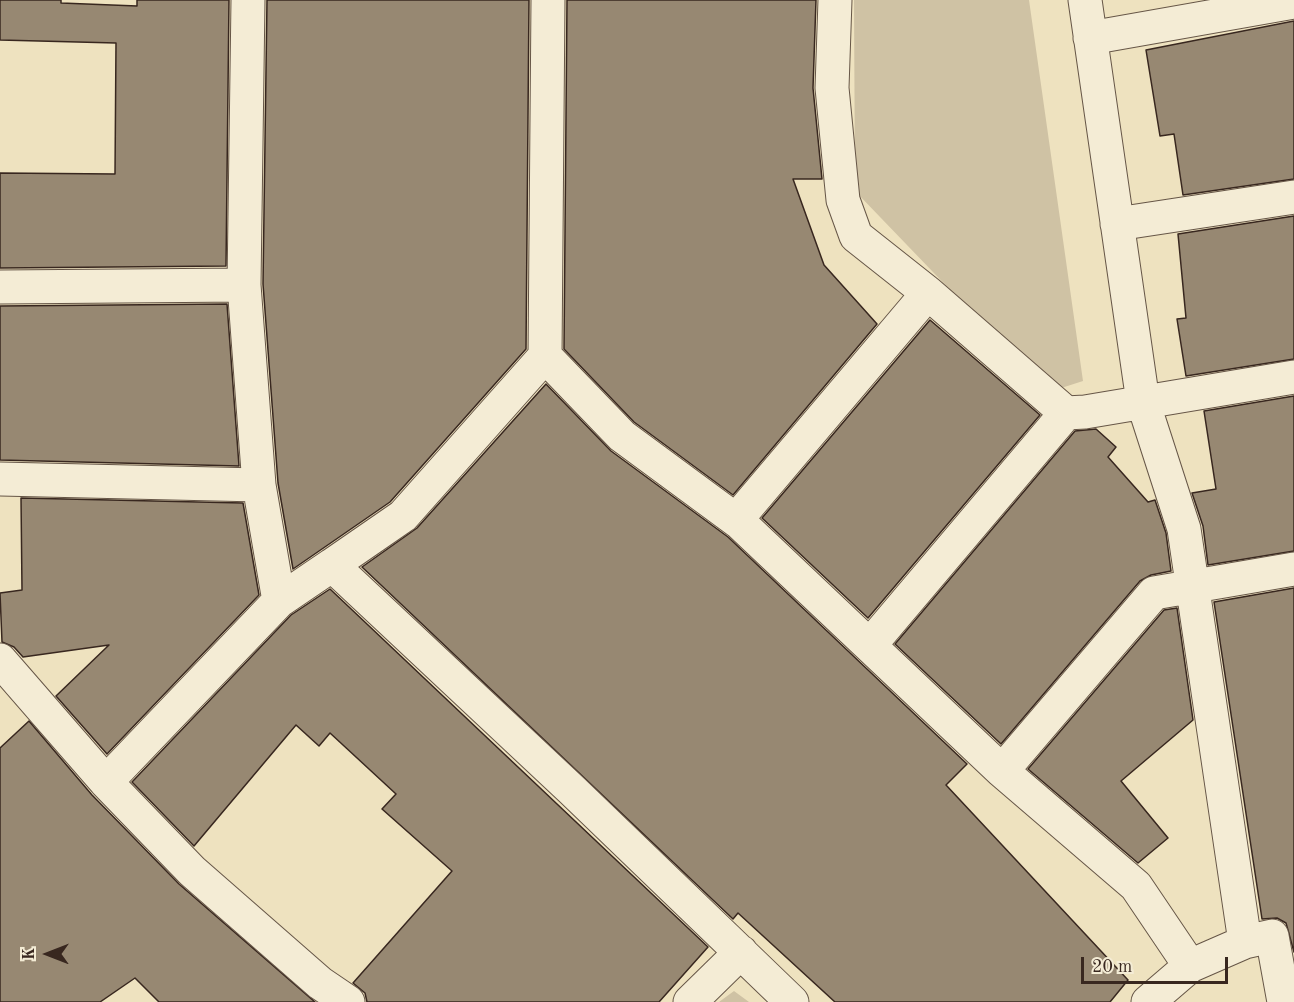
<!DOCTYPE html>
<html>
<head>
<meta charset="utf-8">
<style>
  body { margin:0 }
  #map { position:relative; width:1294px; height:1002px; overflow:hidden; background:#eee2bf; font-family:"Old Standard TT",serif }
  canvas { display:block }
  .north { position:absolute; left:18px; top:924px; width:60px; height:60px; -webkit-text-stroke:4px #f4ecd5; paint-order:stroke; rotate:270deg; font-size:16px; font-weight:700; line-height:24px; text-align:center; color:#38271f }
  .north::after { content:''; display:block; margin:auto; width:21px; height:27px; background:#38271f; clip-path:polygon(50% 0,100% 100%,50% 72%,0 100%) }
  .scale { position:absolute; left:1081px; top:957px; width:147px; height:27px; box-sizing:border-box; border:3px solid #38271f; border-top:0; padding-left:8px; font-size:18px; line-height:21px; white-space:nowrap; color:#38271f; -webkit-text-stroke:4px #f4ecd5; paint-order:stroke }
</style>
</head>
<body>
<div id="map">
<canvas width="1294" height="1002"></canvas>
<div class="north">K</div>
<div class="scale">20 m</div>
</div>
<script>
const ctx = document.querySelector('canvas').getContext('2d');
ctx.lineJoin = 'round';
function fillPath(path, color) { ctx.fillStyle = color; ctx.fill(path, 'evenodd'); }
function stroke(path, color, width, dash) { ctx.strokeStyle = color; ctx.lineWidth = width; ctx.lineCap = dash ? 'butt' : 'round'; ctx.setLineDash(dash || []); ctx.stroke(path); }
fillPath(new Path2D(`
  M854,0H1029L1083,381L1055,390L1009,351L855,191Z
  M734,991L749,1002H719Z`), '#cfc2a4');
const building = new Path2D(`
  M0,0H61V3L137,6V0H229L226,266L0,268V173L115,174L116,43L0,40Z
  M267,0H529L526,349L390,502L293,569L278,483L263,284Z
  M567,0H816L813,88L822,179H793L824,265L877,324L733,495L634,422L564,349Z
  M1294,21V179L1183,195L1174,134L1160,136L1146,50Z
  M1294,216V359L1186,376L1177,319L1186,318L1178,234Z
  M227,304L239,466L0,460V306Z
  M930,320L1040,415L868,618L762,518Z
  M546,384L611,451L728,537L967,764L946,785L1128,980L1110,1002H835L738,913L733,919L362,567L417,528Z
  M1294,396V551L1208,565L1203,526L1192,493L1216,489L1204,411Z
  M1096,429L1116,447L1108,457L1148,502L1155,500L1166,533L1171,571L1151,575L1140,581L1001,744L895,644L1075,431Z
  M21,498L243,503L259,595L107,754L56,696L109,645L23,657L14,647L2,642L0,593L22,590Z
  M1294,588V952L1286,923L1277,918L1262,919L1214,602Z
  M330,589L708,947L659,1002H367L365,993L353,983L452,871L382,809L396,794L330,733L319,746L296,725L194,846L132,782L291,615Z
  M1177,608L1193,720L1121,781L1168,838L1138,863L1028,769L1164,610Z
  M29,721L92,795L179,884L315,1002H159L135,978L100,1002H0V748Z`);
fillPath(building, '#978872');
stroke(building, '#38271f', 1.5);
const street = new Path2D(`
  M248,0L244,285L259,485L279,601L332,565L572,790L792,1002
  M835,0L832,88L843,200L856,236L928,293L1066,413L1085,412L1294,377
  M1085,0L1143,402L1184,529L1245,942L1272,936L1284,1002
  M1090,38L1294,2
  M1117,224L1294,197
  M0,287L244,285
  M545,356L622,436L740,523L1002,771L1136,886L1190,966
  M0,479L259,485
  M736,520L928,293
  M332,565L403,516L545,356L548,0
  M870,645L1066,413
  M0,660L106,782L192,871L320,983L348,1002
  M1002,771L1154,593L1294,569
  M106,782L279,601
  M690,1002L741,952
  M1148,1002L1190,966L1245,942`);
stroke(street, '#665647', 35);
stroke(street, '#f4ecd5', 33);
</script>
</body>
</html>
